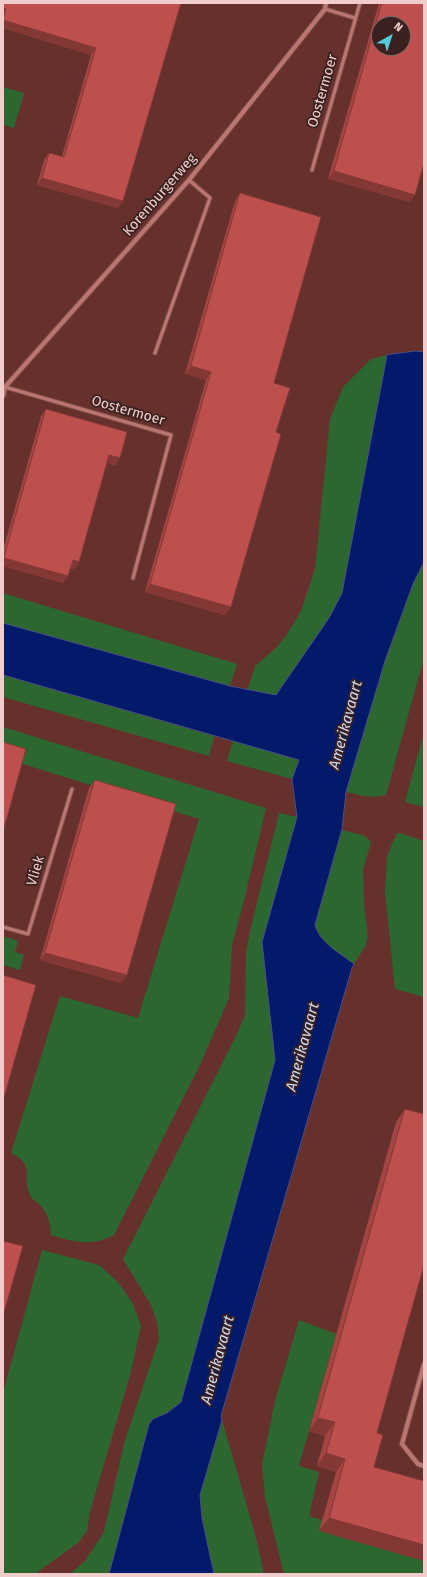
<!DOCTYPE html>
<html>
<head>
<meta charset="utf-8">
<style>
  body { margin:0 }
  #map { position:relative; width:427px; height:1577px; overflow:hidden; background:#66302d; font-family:"Fira Sans",sans-serif }
  canvas { display:block }
  .frame { position:absolute; inset:0; border:4px solid #f0cdca; pointer-events:none }
  .north { position:absolute; left:371px; top:16px; width:40px; height:40px; box-sizing:border-box; background:#3a2120; border:1px solid #836664; border-radius:50%; rotate:39deg; font-size:11px; font-weight:700; line-height:16px; text-align:center; color:#f0cdca }
  .north::after { content:''; display:block; margin:auto; width:14px; height:18px; background:#52cbd8; clip-path:polygon(50% 0,100% 100%,50% 72%,0 100%) }
</style>
</head>
<body>
<div id="map">
<canvas width="427" height="1577"></canvas>
<div class="frame"></div>
<div class="north">N</div>
</div>
<script>
const ctx = document.querySelector('canvas').getContext('2d');
ctx.lineJoin = 'round';
function fillPath(path, color) { ctx.fillStyle = color; ctx.fill(path, 'evenodd'); }
function stroke(path, color, width, dash) { ctx.strokeStyle = color; ctx.lineWidth = width; ctx.lineCap = dash ? 'butt' : 'round'; ctx.setLineDash(dash || []); ctx.stroke(path); }
function drawText(font, color, halo, rows, align = 'center') {
  ctx.font = font + ' "Fira Sans",sans-serif'; ctx.lineWidth = 3.5; ctx.setLineDash([]); ctx.textBaseline = 'middle'; ctx.strokeStyle = halo; ctx.fillStyle = color; for (const [text, x, y, turn = 0] of rows) {
    ctx.save(); ctx.translate(x, y); ctx.rotate((+turn || 0) * Math.PI / 180); ctx.textAlign = isNaN(turn) ? turn : align; if (halo) ctx.strokeText(text, 0, 0); ctx.fillText(text, 0, 0); ctx.restore();
  }
}
fillPath(new Path2D(`
  M3,87L24,93L14,128L3,125Z
  M387,355L342,593L329,618L276,696L247,691L255,666L278,646L287,634L301,611L315,569L330,419L343,387L371,359Z
  M424,562V658L386,795C372,799 360,795 346,792L385,661L413,584Z
  M3,593L237,664L230,686L3,623Z
  M3,675L214,736L209,756L3,697Z
  M3,727L266,808L243,905L232,945L229,998L200,1065L114,1235C93,1247 73,1242 51,1235C50,1222 49,1214 39,1204C35,1201 32,1199 30,1195C21,1176 37,1166 11,1153L60,996L138,1018L199,819L4,758Z
  M424,732V807L405,802Z
  M233,741L299,760L292,779L227,761Z
  M279,813L297,817L262,942L275,1060L181,1402L167,1413L153,1419L149,1424L109,1574H70L85,1561L104,1532L125,1440L159,1339L157,1322L151,1305L123,1259L236,1036L245,1015L246,953L251,927Z
  M342,830L365,836L371,842L363,870L364,904L368,937L365,947L354,964C340,953 320,943 315,925Z
  M397,833H400L424,841V997L395,989L385,892L387,856Z
  M3,936L18,941L15,952L24,955L20,970L3,965Z
  M42,1250L99,1265L118,1282L132,1302L141,1325L131,1372L90,1512L87,1531L79,1542L35,1574H3V1393Z
  M299,1320L336,1334L299,1466L319,1472L309,1516L424,1552V1574H284L265,1497L262,1465L275,1401Z
  M222,1420L256,1538L264,1574H214L202,1518L200,1495Z`), '#2d6730');
const water = new Path2D(`
  M416,351L424,352V562L413,584L385,661L346,792L342,829L315,925C320,943 340,953 354,964L352,968L221,1416L222,1420L200,1495L202,1518L214,1574H109L149,1424L153,1419L167,1413L181,1402L275,1060L262,942L297,817L292,779L299,760L3,675V623L230,686L276,695L329,618L342,593L387,355Z`);
fillPath(water, '#031969');
stroke(water, '#4a4f86', 1);
const lane = new Path2D(`
  M325,9L355,18
  M312,170L360,3
  M155,353L210,198L189,180
  M5,387L171,435L133,578
  M3,927L28,934L72,789`);
const street = new Path2D(`
  M3,396L5,387L189,180L325,9L326,3
  M424,1364L402,1444L418,1464L424,1466`);
stroke(lane, '#824f4c', 5);
stroke(street, '#824f4c', 6);
stroke(lane, '#bc7670', 3);
stroke(street, '#bc7670', 4);
fillPath(new Path2D(`
  M3,3H181L123,201L118,208L37,185L44,160L49,153L62,156L91,55L3,28Z
  M379,3H424L410,202L328,179Z
  M240,193L274,383L276,432L225,615L145,592L206,380L185,374L235,201Z
  M46,409L120,458L115,465L107,463L79,562L74,569L71,568L63,583L3,566V550L41,416Z
  M95,780L127,975L121,983L40,960L89,788Z
  M405,1109L374,1467L319,1531L336,1472L317,1466L325,1436L309,1431L396,1122Z`), '#a34542');
fillPath(new Path2D(`
  M3,8L6,9L3,14Z
  M3,20L96,48L91,55L3,28Z
  M334,171L415,195L410,202L328,179Z
  M42,178L123,201L118,208L37,185Z
  M191,366L211,372L206,380L185,374Z
  M109,455L120,458L115,465L104,462Z
  M4,558L68,576L63,583L3,566V559Z
  M73,560L79,562L74,569L68,567Z
  M150,584L231,607L225,615L145,592Z
  M45,953L127,975L121,983L40,960Z
  M318,1418L335,1422L325,1436L309,1431Z
  M326,1453L345,1459L336,1472L317,1466Z
  M329,1518L424,1545V1561L319,1531Z`), '#843836');
const building = new Path2D(`
  M3,3H181L123,201L42,178L49,153L64,157L96,48L3,20L6,9L3,8Z
  M382,3H424V163L415,195L334,171ZM379,24H403V48H379Z
  M240,193L321,217L274,383L290,388L276,432L281,434L231,607L150,584L211,372L191,366Z
  M46,409L127,432L120,458L109,455L79,562L73,560L68,576L4,558Z
  M3,742L26,749L3,832Z
  M95,780L176,804L127,975L45,953Z
  M3,975L36,985L3,1101Z
  M405,1109L424,1114V1265L377,1433L383,1435L374,1467L424,1481V1545L329,1518L345,1459L326,1453L335,1422L318,1418Z
  M3,1241L23,1246L3,1316Z`);
fillPath(building, '#bd504d');
stroke(building, '#843836', 1);
drawText('14px', '#f0cdca', '#3a2120', [
  ["Oostermoer",323,91,-74],
  ["Korenburgerweg",160,195,-49],
  ["Oostermoer",128,411,16],
  ["Vliek",36,871,-73]
]);
drawText('italic 15px', '#ccd8ef', '#3a2120', [
  ["Amerikavaart",346,725,-75],
  ["Amerikavaart",303,1047,-75],
  ["Amerikavaart",218,1360,-75]
]);
</script>
</body>
</html>
